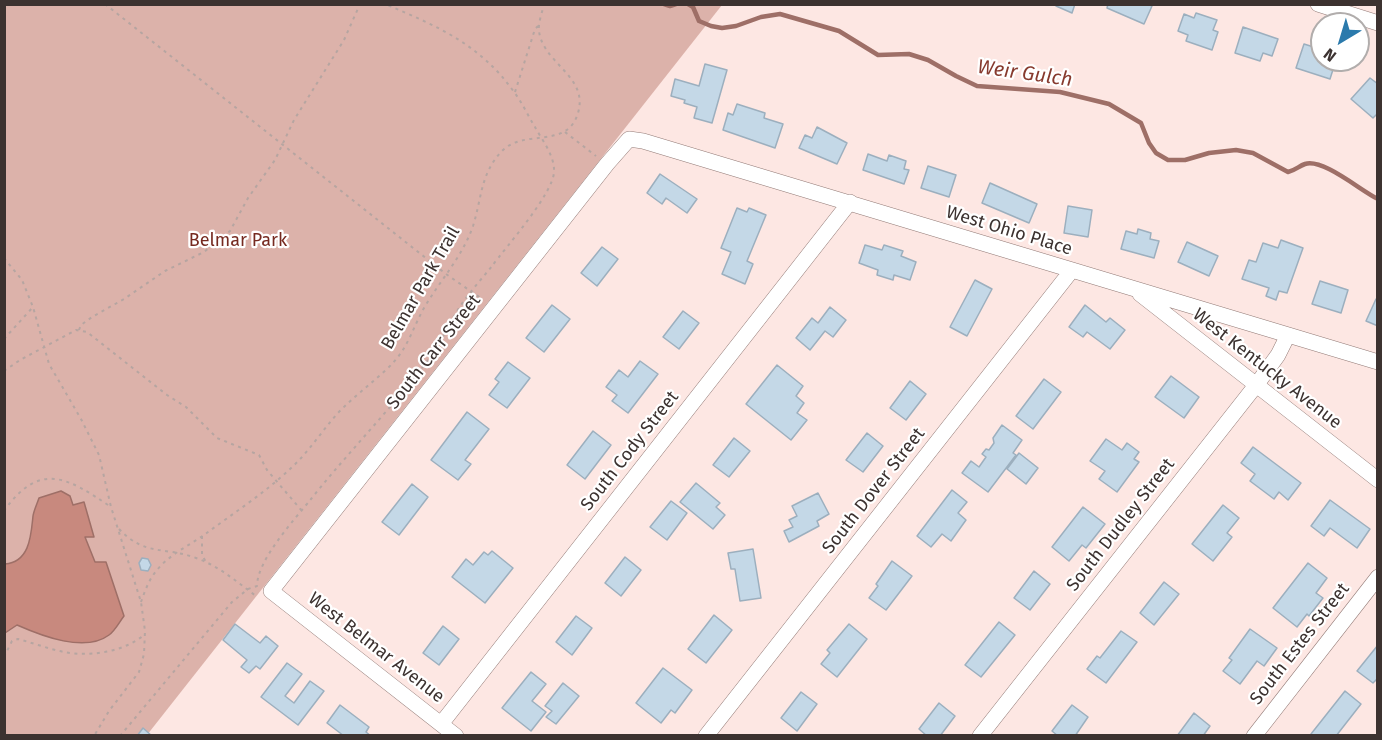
<!DOCTYPE html>
<html>
<head>
<meta charset="utf-8">
<style>
  body { margin:0 }
  #map { position:relative; width:1382px; height:740px; overflow:hidden; background:#fde7e3; font-family:"Fira Sans",sans-serif }
  canvas { display:block }
  .frame { position:absolute; inset:0; border:6px solid #3c3230; pointer-events:none }
  .north { position:absolute; left:1310px; top:12px; width:60px; height:60px; box-sizing:border-box; background:#fff; border:2px solid #b1adac; border-radius:50%; rotate:218deg; font-size:16px; font-weight:700; line-height:24px; text-align:center; color:#3c3230 }
  .north::after { content:''; display:block; margin:auto; width:21px; height:27px; background:#2b7aac; clip-path:polygon(50% 0,100% 100%,50% 72%,0 100%) }
</style>
</head>
<body>
<div id="map">
<canvas width="1382" height="740"></canvas>
<div class="frame"></div>
<div class="north">N</div>
</div>
<script>
const ctx = document.querySelector('canvas').getContext('2d');
ctx.lineJoin = 'round';
function fillPath(path, color) { ctx.fillStyle = color; ctx.fill(path, 'evenodd'); }
function stroke(path, color, width, dash) { ctx.strokeStyle = color; ctx.lineWidth = width; ctx.lineCap = dash ? 'butt' : 'round'; ctx.setLineDash(dash || []); ctx.stroke(path); }
function drawText(font, color, halo, rows, align = 'center') {
  ctx.font = font + ' "Fira Sans",sans-serif'; ctx.lineWidth = 4.5; ctx.setLineDash([]); ctx.textBaseline = 'middle'; ctx.strokeStyle = halo; ctx.fillStyle = color; for (const [text, x, y, turn = 0] of rows) {
    ctx.save(); ctx.translate(x, y); ctx.rotate((+turn || 0) * Math.PI / 180); ctx.textAlign = isNaN(turn) ? turn : align; if (halo) ctx.strokeText(text, 0, 0); ctx.fillText(text, 0, 0); ctx.restore();
  }
}
fillPath(new Path2D(`
  M4,5H722L147,735H5Z`), '#dcb2aa');
const water = new Path2D(`
  M61,491L70,496L73,505L84,502L94,537H85L95,562H106L124,616C120,621 115,631 109,635C85,653 42,636 17,625L5,633V564C30,562 31,535 33,516C34,510 37,504 39,498Z`);
fillPath(water, '#c8897e');
stroke(water, '#9e6f67', 1.5);
stroke(new Path2D(`
  M664,4L670,6L676,4
  M688,4L693,7L699,21L711,26L722,28L736,26L761,17L780,14L839,31L878,55L909,54L928,60L956,76L977,86L1060,92L1109,104L1141,123L1149,143L1156,153L1168,160H1185L1209,153L1236,150L1253,153L1288,172C1296,170 1299,166 1305,164C1323,158 1361,191 1378,199`), '#9e6f67', 4.5);
const building = new Path2D(`
  M1056,4H1075L1072,13L1056,6Z
  M1108,4H1148L1152,6L1144,24L1107,8Z
  M1196,13L1217,20L1213,30L1218,32L1212,50L1186,41L1188,35L1178,31L1184,14L1194,18Z
  M1243,27L1278,39L1272,56L1263,53L1260,61L1235,53Z
  M1304,44L1320,49L1322,45V60H1336L1330,79L1296,68Z
  M705,64L727,70L712,123L694,118L697,107L684,103L685,100L671,96L675,79L699,86Z
  M1370,78L1378,84V113L1373,118L1351,99Z
  M737,104L765,113L764,118L783,124L775,148L723,130L728,113L733,115Z
  M817,127L847,143L837,164L799,148L805,135L812,138Z
  M868,154L887,161L889,155L906,161L904,169L909,170L904,184L863,170Z
  M928,166L956,175L949,197L921,188Z
  M660,174L697,199L687,213L666,198L662,204L647,193Z
  M990,183L1037,204L1029,223L982,203Z
  M1068,206L1092,210L1088,237L1064,233Z
  M737,208L747,212L749,208L766,215L747,261L753,264L745,284L722,274L731,252L721,248Z
  M1138,229L1151,233L1150,239L1159,241L1154,258L1121,249L1126,231L1137,234Z
  M1281,240L1303,248L1287,293L1279,291L1276,300L1266,296L1269,288L1242,279L1249,260L1256,262L1263,243L1278,248Z
  M1187,242L1218,256L1209,276L1178,262Z
  M865,245L882,250L884,245L903,251L901,256L916,262L910,280L894,275L893,280L877,275L878,270L859,263Z
  M602,247L618,259L597,286L581,273Z
  M975,280L992,289L967,336L950,327Z
  M1320,281L1348,290L1341,313L1312,304Z
  M1376,299L1378,300V326L1366,321Z
  M552,305L570,319L544,352L526,338Z
  M1085,305L1106,322L1110,318L1125,330L1110,349L1087,332L1083,337L1069,327Z
  M830,307L846,320L833,337L825,331L810,350L796,338L812,318L818,323Z
  M683,311L699,323L679,349L663,337Z
  M640,361L658,374L628,413L612,401L617,395L606,387L619,370L628,377Z
  M508,362L530,378L507,408L489,395L499,382L495,379Z
  M777,365L803,386L796,396L804,403L797,413L807,420L791,440L746,404Z
  M1171,376L1199,397L1184,418L1155,397Z
  M1044,379L1061,392L1033,429L1016,416Z
  M910,381L926,394L906,420L890,408Z
  M467,412L489,429L465,460L471,464L458,480L431,460Z
  M1002,425L1022,440L1013,453L1016,455L988,492L962,473L971,461L979,467L986,457L982,454L986,449L989,450L994,443L993,438Z
  M593,431L611,445L585,479L567,465Z
  M867,433L883,446L863,472L846,460Z
  M734,438L750,451L729,477L713,465Z
  M1106,439L1122,450L1127,443L1139,452L1134,459L1139,462L1117,492L1099,479L1105,471L1090,461Z
  M1253,447L1301,483L1288,500L1279,492L1274,499L1250,481L1255,474L1241,463Z
  M1019,453L1038,468L1026,484L1007,469Z
  M696,483L720,503L716,507L725,515L713,529L680,502Z
  M412,484L428,497L399,535L382,522Z
  M952,490L967,502L958,513L966,520L951,541L942,534L931,547L917,536Z
  M818,493L829,514L817,521L819,526L789,542L784,531L793,527L789,520L797,516L792,506Z
  M1330,500L1370,529L1357,548L1330,528L1324,536L1311,526Z
  M671,501L687,513L667,540L650,527Z
  M1223,505L1239,518L1227,533L1232,537L1213,561L1192,544Z
  M1083,507L1105,524L1086,548L1082,545L1069,561L1052,547Z
  M753,549L761,598L740,601L735,569H731L728,553Z
  M492,551L513,568L485,603L452,577L466,559L473,565L484,552L488,555Z
  M625,557L641,570L621,596L605,583Z
  M142,558L148,559L151,565L148,571L141,570L139,563Z
  M892,561L912,576L886,610L869,598L878,586L876,584Z
  M1308,563L1327,578L1316,593L1323,598L1309,616L1307,614L1297,627L1273,608Z
  M1034,571L1050,584L1030,610L1014,598Z
  M1164,582L1179,594L1154,625L1140,613Z
  M714,615L732,630L706,663L688,649Z
  M576,616L592,628L572,655L556,642Z
  M999,622L1015,635L981,677L965,665Z
  M235,624L260,643L266,636L278,646L260,669L256,666L249,673L241,667L247,660L223,640Z
  M849,624L867,639L837,677L821,664L830,653L827,650Z
  M443,626L459,639L439,665L423,653Z
  M1250,629L1277,648L1264,666L1257,661L1240,684L1223,671L1232,660L1229,658Z
  M1121,631L1137,642L1106,683L1087,669L1097,656L1100,658Z
  M1378,645V678L1373,683L1357,671Z
  M287,663L302,674L285,696L294,703L310,681L324,691L298,725L261,697Z
  M663,668L692,690L675,713L671,710L661,723L636,703Z
  M531,672L546,684L532,701L546,712L531,731L502,708Z
  M563,683L579,696L556,724L546,717L552,711L545,706Z
  M1345,691L1361,704L1336,736H1313L1311,734Z
  M801,692L817,704L797,731L781,718Z
  M939,703L955,716L940,736H927L919,729Z
  M340,705L369,727L366,732L371,736H344L327,723Z
  M1072,705L1088,717L1075,736H1058L1052,731Z
  M1194,713L1210,726L1203,736H1177Z
  M143,728L152,736H137Z`);
fillPath(building, '#c4d8e7');
stroke(building, '#9cafbe', 1.5);
const minor = new Path2D(`
  M1318,4L1378,23
  M1140,294L1378,480
  M441,724L850,202
  M456,736L271,591L607,164L629,139L643,141L1378,362
  M706,736L1072,270
  M980,736L1257,384L1278,355L1288,335
  M1254,736L1378,577`);
stroke(minor, '#937b77', 16);
stroke(new Path2D(`
  M105,4L446,274L482,299
  M515,92L535,29L540,24
  M565,132L596,156
  M4,258L22,280L33,307L49,364L81,419L99,455L111,507L141,602L145,631L144,654L139,672L109,711L94,736
  M79,330L81,325L92,317L124,299L165,271L204,252L230,231L248,198L275,160L294,120L344,40L360,4
  M4,339L33,307
  M4,371L20,360L76,330L87,332L167,395L186,407L217,438L259,455L267,470L302,511
  M4,511C40,460 68,478 111,507
  M119,529C146,557 164,546 196,558C219,566 237,582 256,596
  M202,536V555L206,562
  M141,602C145,591 149,579 157,570C169,555 188,546 204,535C231,515 266,492 290,469C308,453 321,432 337,414C353,397 371,384 388,368C410,347 412,327 427,303C443,277 463,255 473,226C482,198 480,174 502,151C524,128 567,150 578,113C589,76 543,64 539,31C538,23 542,13 544,4
  M4,657L12,641L18,639C33,643 49,649 64,652C91,657 123,652 144,635
  M120,736L232,602L248,589L257,586C257,560 295,519 311,499C351,449 396,404 434,352C442,340 448,325 456,313C466,296 480,281 492,266C506,247 553,194 554,172C555,156 542,140 535,127C528,116 522,102 514,92C480,44 437,26 385,4`), '#b6a5a1', 2, [3, 4.5]);
stroke(minor, '#fff', 15);
drawText('18px', '#3c3230', '#fff', [
  ["West Ohio Place",1009,231,17],
  ["Belmar Park Trail",421,288,-60],
  ["South Carr Street",434,352,-52],
  ["West Kentucky Avenue",1267,369,38],
  ["South Cody Street",630,451,-52],
  ["South Dover Street",874,491,-52],
  ["South Dudley Street",1121,525,-52],
  ["South Estes Street",1300,644,-52],
  ["West Belmar Avenue",376,648,38]
]);
drawText('18px', '#762a20', '#fff', [
  ["Belmar Park",238,241]
]);
drawText('italic 20px', '#873a2e', '#fff', [
  ["Weir Gulch",1025,74,8]
]);
</script>
</body>
</html>
